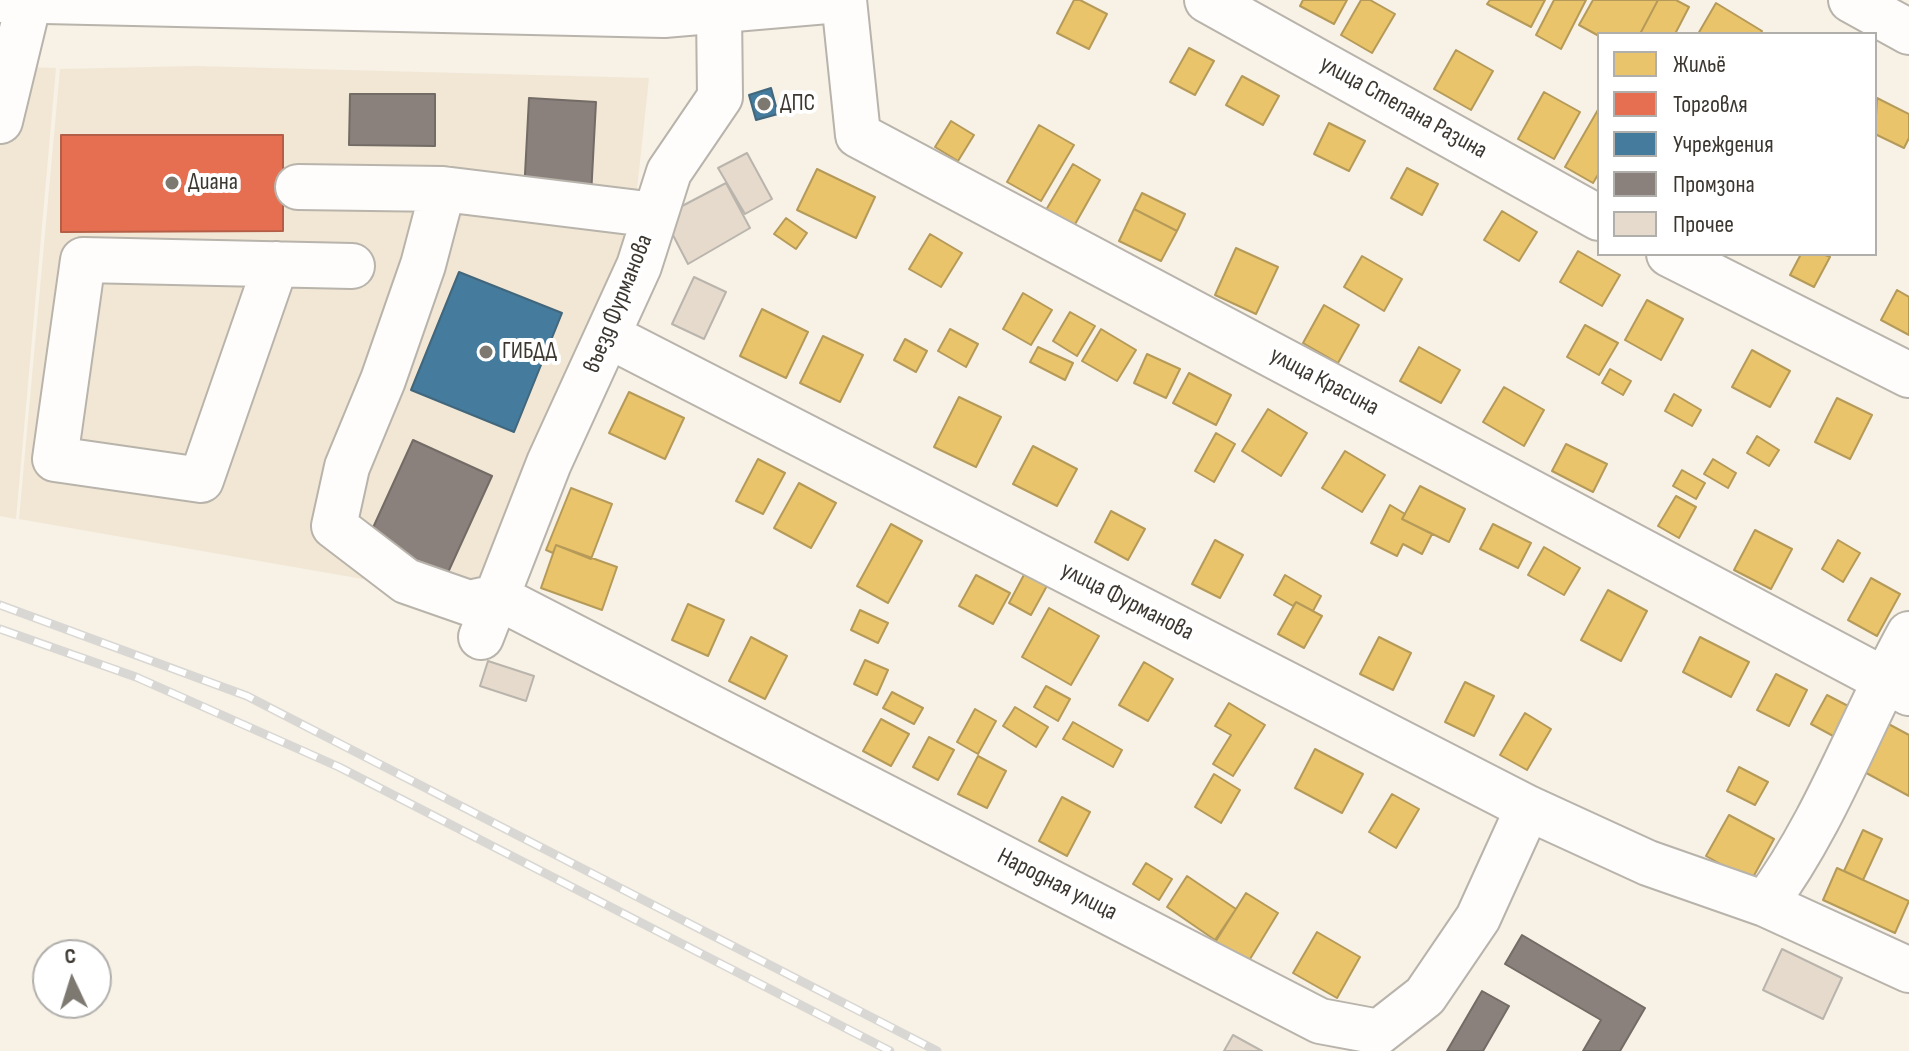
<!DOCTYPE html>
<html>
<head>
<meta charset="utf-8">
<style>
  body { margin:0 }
  #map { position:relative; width:1909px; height:1051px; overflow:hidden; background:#f7f1e6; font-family:"Sofia Sans Condensed",sans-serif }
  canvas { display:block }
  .legend { position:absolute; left:1597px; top:32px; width:280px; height:224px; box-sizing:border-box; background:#fff; border:2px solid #b1afac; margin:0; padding:10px 14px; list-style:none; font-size:24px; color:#3c3730 }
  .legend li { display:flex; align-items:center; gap:16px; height:40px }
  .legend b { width:40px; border:2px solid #b1afac }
  .north { position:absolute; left:32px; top:939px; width:80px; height:80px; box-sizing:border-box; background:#fff; border:2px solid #b1afac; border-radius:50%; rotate:356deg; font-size:22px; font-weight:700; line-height:32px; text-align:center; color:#3c3730 }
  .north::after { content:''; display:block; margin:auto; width:28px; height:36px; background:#7d7870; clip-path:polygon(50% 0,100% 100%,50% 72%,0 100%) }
</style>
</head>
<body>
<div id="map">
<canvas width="1909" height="1051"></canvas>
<ul class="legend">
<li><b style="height:22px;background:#e9c46a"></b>Жильё</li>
<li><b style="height:22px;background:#e76f51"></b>Торговля</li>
<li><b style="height:22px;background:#457b9d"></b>Учреждения</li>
<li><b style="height:22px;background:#8a817c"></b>Промзона</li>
<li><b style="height:22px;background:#e6dacd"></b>Прочее</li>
</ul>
<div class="north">С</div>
</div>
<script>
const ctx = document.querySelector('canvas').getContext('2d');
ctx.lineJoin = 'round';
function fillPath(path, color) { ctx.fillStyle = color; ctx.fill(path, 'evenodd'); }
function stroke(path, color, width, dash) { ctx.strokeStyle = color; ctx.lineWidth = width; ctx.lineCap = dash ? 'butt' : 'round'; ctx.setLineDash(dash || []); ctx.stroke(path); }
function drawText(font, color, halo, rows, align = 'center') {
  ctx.font = font + ' "Sofia Sans Condensed",sans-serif'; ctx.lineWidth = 8; ctx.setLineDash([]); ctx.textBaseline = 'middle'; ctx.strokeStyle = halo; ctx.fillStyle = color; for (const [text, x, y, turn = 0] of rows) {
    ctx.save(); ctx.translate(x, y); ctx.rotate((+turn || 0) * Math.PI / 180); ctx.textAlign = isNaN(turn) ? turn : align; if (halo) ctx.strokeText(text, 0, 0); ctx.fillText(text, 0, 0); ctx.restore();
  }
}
fillPath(new Path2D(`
  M0,66L56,68L16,519L0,516Z
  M195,66L649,78L629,263L477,599L19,519L60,69Z`), '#f2e7d5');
const homes = new Path2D(`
  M1074,0H1080L1107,14L1089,49L1057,33Z
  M1303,0H1347L1334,24L1300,6Z
  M1361,0H1370L1395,14L1372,53L1341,35Z
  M1490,0H1545L1531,27L1487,4Z
  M1554,0H1586L1561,49L1536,35Z
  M1593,0H1658L1640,34L1599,36L1579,25Z
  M1658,0H1676L1689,7L1675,34H1640Z
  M1716,3L1762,31L1760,34H1698Z
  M1189,48L1214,61L1195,95L1170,82Z
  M1456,50L1493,71L1471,110L1434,89Z
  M1242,76L1279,96L1263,125L1226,105Z
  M1544,92L1580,112L1554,159L1518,139Z
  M1877,98L1909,114V138L1904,148L1875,134Z
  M1599,108V173L1593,183L1565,167Z
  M951,121L974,135L958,161L935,147Z
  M1329,123L1365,141L1349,171L1314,154Z
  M1039,125L1074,145L1041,201L1007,182Z
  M1073,164L1100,180L1074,226L1046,210Z
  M1407,168L1438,184L1422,215L1391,198Z
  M817,169L875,197L856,238L797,210Z
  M1142,193L1185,214L1177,231L1134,209Z
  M1134,209L1177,231L1161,261L1119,241Z
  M1502,211L1537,232L1519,261L1484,240Z
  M786,218L807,233L796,249L774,234Z
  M930,234L962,253L941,287L909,269Z
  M1236,248L1278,267L1256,314L1215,295Z
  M1578,251L1620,275L1602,306L1560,282Z
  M1801,254H1823L1830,257L1814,287L1790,275Z
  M1362,256L1402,279L1384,311L1344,287Z
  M1897,290L1909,297V335L1881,320Z
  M1023,293L1052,310L1031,345L1003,329Z
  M1647,300L1683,319L1661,360L1625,340Z
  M1324,305L1359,325L1338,363L1303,343Z
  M762,309L808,332L786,378L740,356Z
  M1070,312L1095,326L1077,356L1053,341Z
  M1585,325L1618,343L1599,375L1567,357Z
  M950,329L978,344L966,367L938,351Z
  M1101,329L1136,350L1117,381L1082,361Z
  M823,336L863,355L840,402L800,383Z
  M905,339L927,351L916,372L894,360Z
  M1038,347L1073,363L1065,380L1030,362Z
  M1419,347L1460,370L1441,403L1400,381Z
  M1752,350L1790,371L1770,407L1732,387Z
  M1147,354L1180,369L1166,398L1134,383Z
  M1610,369L1631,381L1623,395L1602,383Z
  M1189,373L1231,395L1216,425L1173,403Z
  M1504,387L1544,410L1524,446L1483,422Z
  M629,392L684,418L665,459L609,433Z
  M1674,394L1701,410L1692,426L1665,411Z
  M959,397L1001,417L976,467L934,447Z
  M1837,398L1872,415L1850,459L1815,442Z
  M1268,409L1307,433L1281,476L1242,451Z
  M1216,433L1235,444L1214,482L1195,471Z
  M1757,436L1779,450L1769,466L1747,453Z
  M1566,444L1607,464L1593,492L1552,471Z
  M1033,446L1077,469L1057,506L1013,484Z
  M1345,451L1385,475L1362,512L1322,488Z
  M758,459L785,473L763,514L736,501Z
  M1713,459L1736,473L1728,488L1704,474Z
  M1682,470L1705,483L1696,499L1673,486Z
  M799,483L836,503L811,548L774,528Z
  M1420,486L1465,509L1449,542L1402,519Z
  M571,488L612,504L591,559L556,545L553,553L546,550Z
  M1676,496L1696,507L1679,538L1658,526Z
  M1390,505L1405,514L1402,519L1432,534L1422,554L1403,544L1397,556L1371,543Z
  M1111,511L1145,529L1128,560L1095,542Z
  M891,524L922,541L888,603L857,586Z
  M1493,524L1531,543L1518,568L1480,549Z
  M1755,530L1792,549L1771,589L1734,570Z
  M1215,540L1243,555L1220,598L1192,584Z
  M1838,540L1860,553L1843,582L1822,569Z
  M556,545L617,567L602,610L541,588Z
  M1544,547L1580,568L1564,595L1528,575Z
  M1026,571L1048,584L1031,615L1009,603Z
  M976,575L1010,593L993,624L959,606Z
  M1285,575L1321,596L1313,611L1296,602L1293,606L1274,595Z
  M1871,578L1900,594L1877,636L1848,620Z
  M1608,590L1647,611L1621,661L1581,640Z
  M1296,602L1322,616L1304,648L1278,634Z
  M688,604L724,620L708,656L672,640Z
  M1049,608L1099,636L1071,685L1022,657Z
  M860,610L888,623L878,643L851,630Z
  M751,637L787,656L765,699L729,681Z
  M1379,637L1411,653L1393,690L1360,674Z
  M1700,637L1749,662L1731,697L1683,672Z
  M865,660L888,670L877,695L854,684Z
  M1144,662L1173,679L1148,721L1119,705Z
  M1776,674L1807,690L1789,726L1757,710Z
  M1465,682L1494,696L1474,736L1445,722Z
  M1046,686L1070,699L1058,721L1034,707Z
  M892,692L923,708L914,724L883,708Z
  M1827,695L1852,708L1835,737L1811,724Z
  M1229,703L1265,725L1233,776L1213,764L1231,735L1215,726Z
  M1015,707L1048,727L1036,747L1003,726Z
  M975,709L996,721L978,754L957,742Z
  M1525,713L1551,729L1527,770L1500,755Z
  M881,719L909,734L891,766L863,751Z
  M1883,721L1909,735V796L1857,768Z
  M1073,722L1122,750L1113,767L1063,739Z
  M929,737L954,750L938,780L913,767Z
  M1315,749L1363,774L1342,813L1295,788Z
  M978,756L1006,771L987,808L958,794Z
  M1739,767L1768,782L1755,805L1727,791Z
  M1214,774L1240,790L1221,823L1195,807Z
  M1392,794L1419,809L1396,848L1369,832Z
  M1062,797L1090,812L1067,856L1039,841Z
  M1729,815L1774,839L1751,881L1706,856Z
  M1863,830L1882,839L1863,880L1844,871Z
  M1146,863L1172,879L1159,900L1133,884Z
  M1837,868L1909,901L1895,933L1823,900Z
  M1187,876L1236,909L1215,940L1167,907Z
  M1246,893L1278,913L1247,964L1214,944Z
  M1317,932L1360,957L1337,998L1293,973Z`);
fillPath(homes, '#e9c46a');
stroke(homes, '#b59a59', 2);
const shops = new Path2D(`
  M61,135H283V231L61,232Z`);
fillPath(shops, '#e76f51');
stroke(shops, '#b45e47', 2);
const public = new Path2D(`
  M771,88L778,114L756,120L749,95Z
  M459,272L562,313L514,432L411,390Z`);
fillPath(public, '#457b9d');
stroke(public, '#42677c', 2);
const industry = new Path2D(`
  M350,94H435V146L349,145Z
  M529,98L596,102L591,196L524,193Z
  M413,440L492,476L445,579L366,543Z
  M1522,935L1645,1008L1620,1051H1583L1601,1020L1505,964Z
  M1482,991L1509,1006L1483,1051H1447Z`);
fillPath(industry, '#8a817c');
stroke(industry, '#736b65', 2);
const building = new Path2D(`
  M747,153L772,199L745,214L718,168Z
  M726,183L750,228L688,264L663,216Z
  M694,277L726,292L704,339L672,324Z
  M488,661L534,676L526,701L480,686Z
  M1782,949L1842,978L1823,1019L1763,990Z
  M1233,1035L1262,1051H1224Z`);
fillPath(building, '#e6dacd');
stroke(building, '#b9b4ac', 2);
const minor = new Path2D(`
  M844,0L858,135L1909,693
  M1207,0L1599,218
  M0,121L29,1
  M298,187L443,189
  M1669,254L1909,375
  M276,264L201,480L55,459L83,260L352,266
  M609,336L1528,808L1648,863L1765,904C1826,822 1860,723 1909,634
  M497,597L1320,1021L1379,1032L1425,996L1478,918L1528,808
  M497,597L469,603L406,581L334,526L347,467L383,380L423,265L443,189L655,215
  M481,637L549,463L639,266L669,172L720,97L719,11
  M1765,904L1909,970`);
const major = new Path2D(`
  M0,0L664,15L839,0
  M1851,0L1909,32`);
stroke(minor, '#b8b3ab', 48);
stroke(major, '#b8b3ab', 48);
stroke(minor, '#fefdfb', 44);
stroke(major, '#fefdfb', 44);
const rail = new Path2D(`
  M0,605L247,696L937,1051
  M0,629L136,677L339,767L890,1051`);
stroke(rail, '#d8d7d3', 9);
stroke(rail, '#fff', 6, [18]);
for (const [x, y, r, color] of [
  [764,104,8,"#7d7870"],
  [172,183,8,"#7d7870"],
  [486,352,8,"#7d7870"]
]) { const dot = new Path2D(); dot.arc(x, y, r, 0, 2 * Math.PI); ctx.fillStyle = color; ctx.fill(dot); stroke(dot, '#fff', 3); }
drawText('24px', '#3c3730', '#fff', [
  ["ДПС",780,104],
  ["Диана",188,183],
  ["ГИБДД",502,352]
], 'left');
drawText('24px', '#3c3730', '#fff', [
  ["улица Степана Разина",1403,108,29],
  ["въезд Фурманова",619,304,-68],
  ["улица Красина",1324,382,28],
  ["улица Фурманова",1127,602,27],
  ["Народная улица",1057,885,27]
]);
</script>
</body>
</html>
